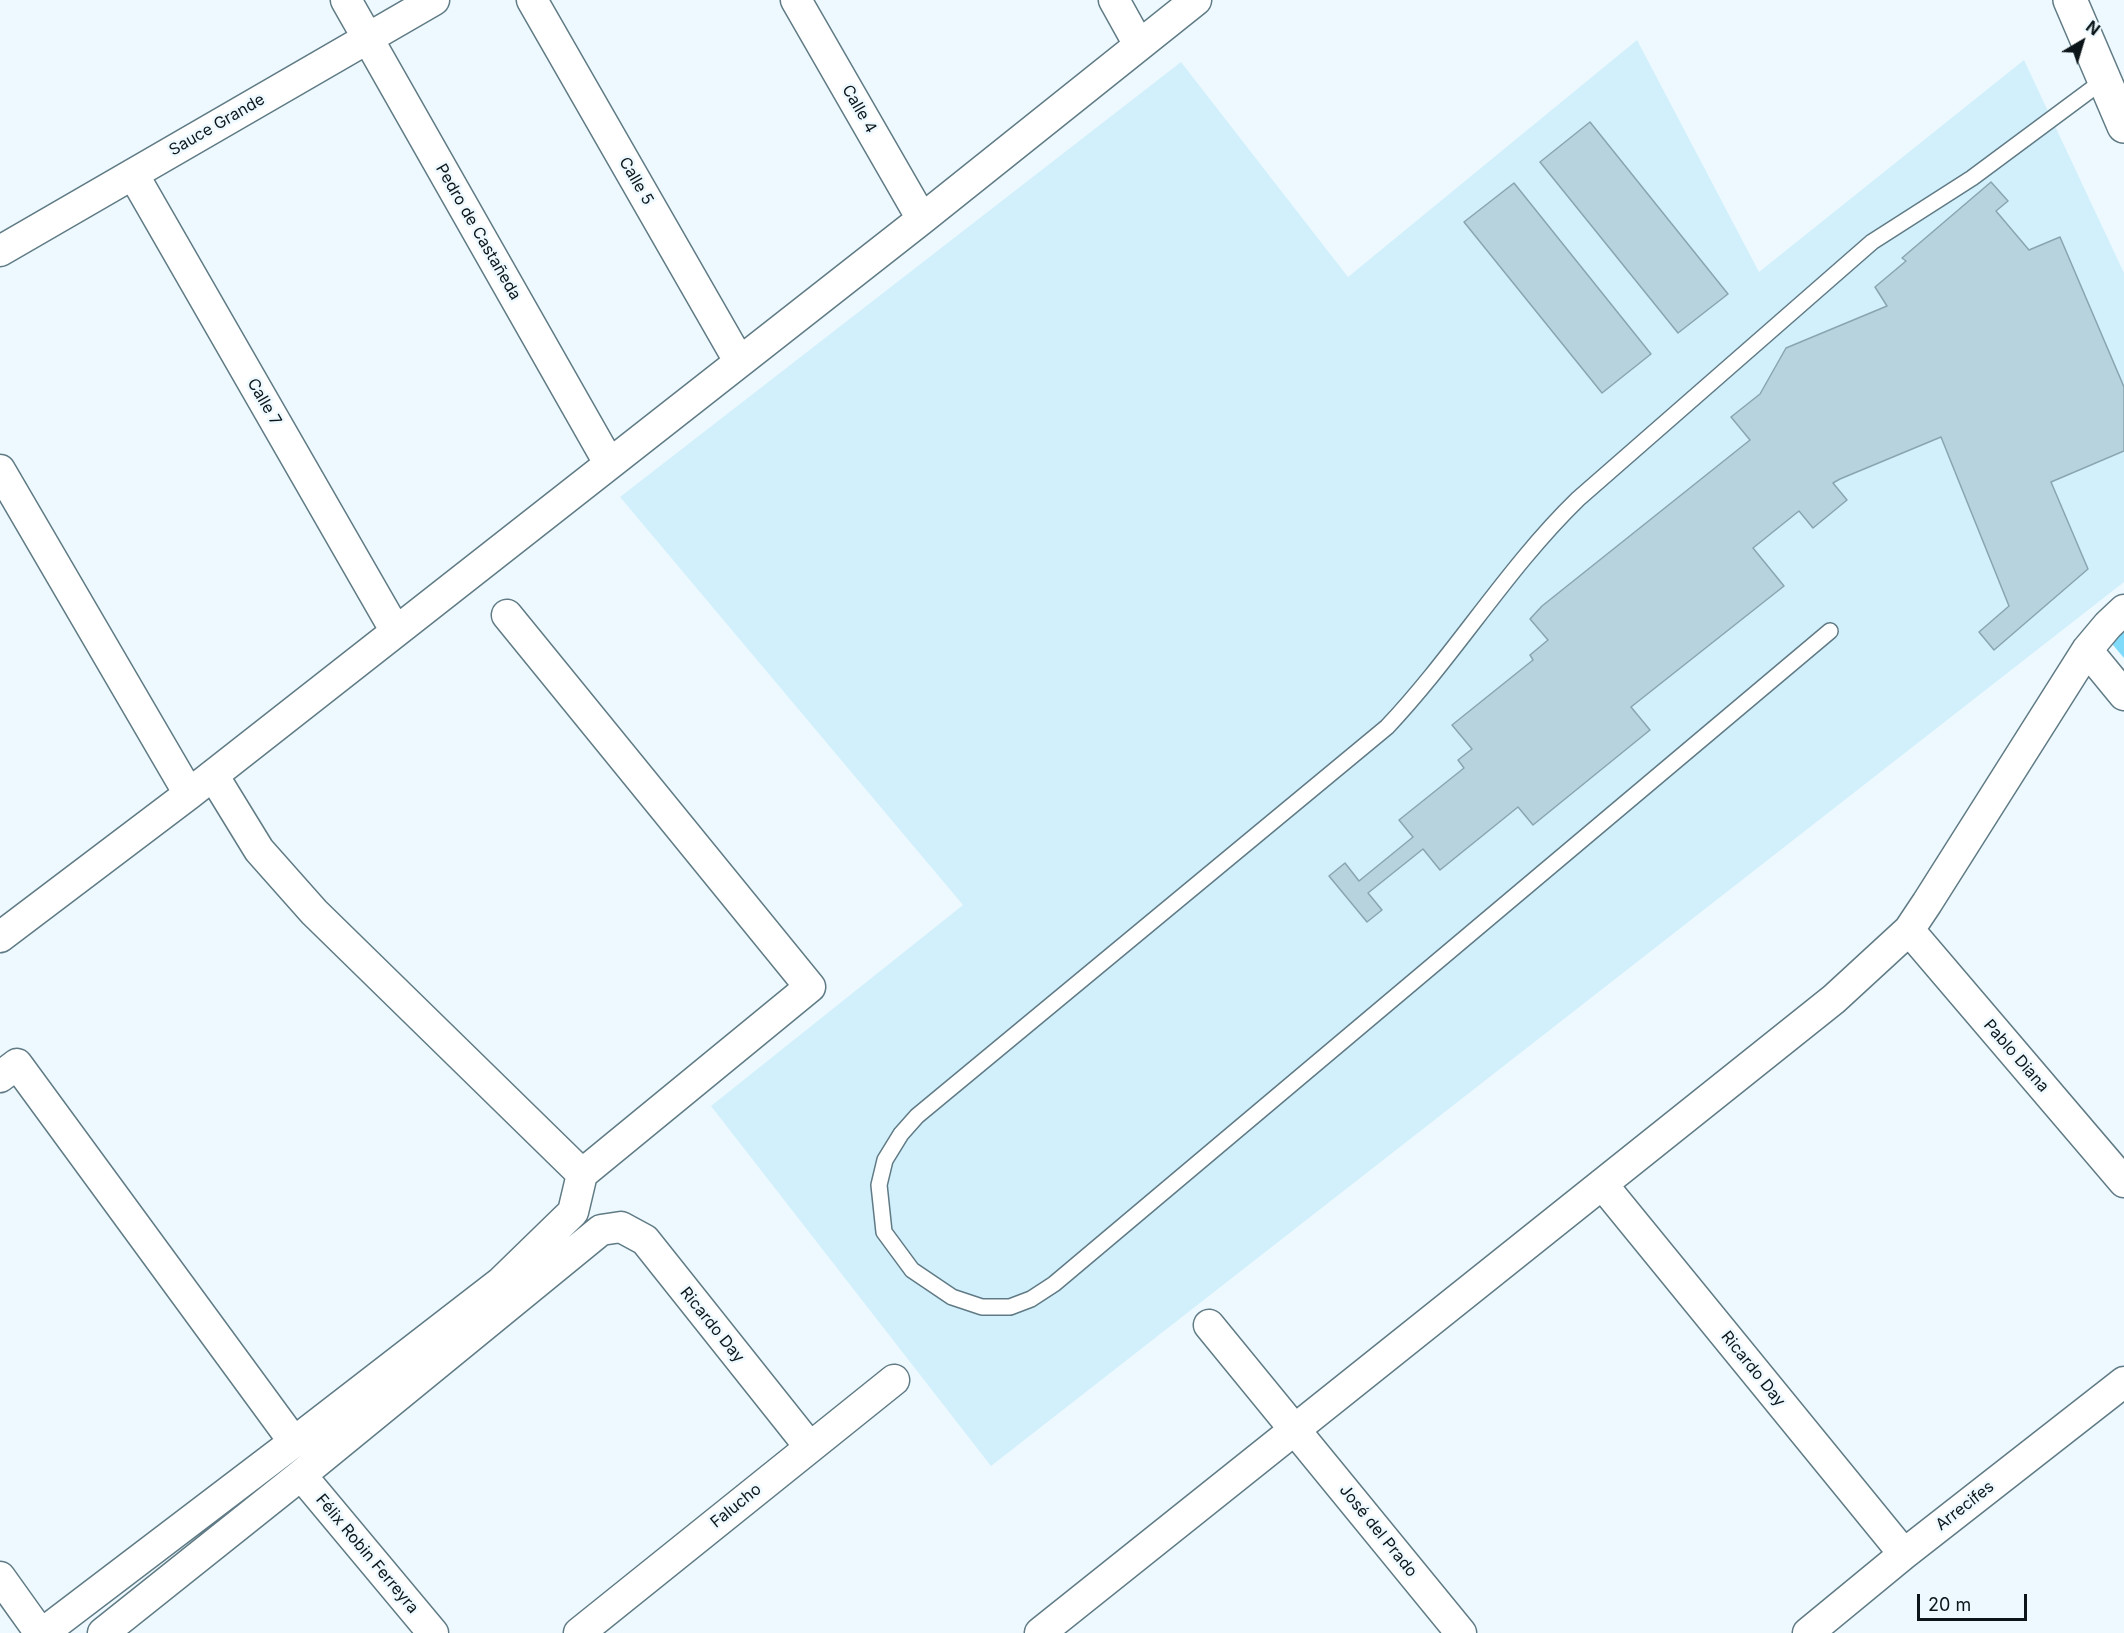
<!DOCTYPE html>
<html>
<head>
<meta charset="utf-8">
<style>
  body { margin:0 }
  #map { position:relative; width:2124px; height:1633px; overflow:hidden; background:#edf9fe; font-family:Inter,sans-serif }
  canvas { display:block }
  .north { position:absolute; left:2052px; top:12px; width:60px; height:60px; -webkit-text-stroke:4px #edf9fe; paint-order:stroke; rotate:38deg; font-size:16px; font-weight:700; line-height:24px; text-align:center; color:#0c161a }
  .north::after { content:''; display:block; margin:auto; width:21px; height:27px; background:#0c161a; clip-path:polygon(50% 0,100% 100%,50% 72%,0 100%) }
  .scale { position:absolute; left:1917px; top:1594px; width:110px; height:27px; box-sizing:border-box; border:3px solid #0c161a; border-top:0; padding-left:8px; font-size:18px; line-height:21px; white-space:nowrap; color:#0c161a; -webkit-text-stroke:4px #edf9fe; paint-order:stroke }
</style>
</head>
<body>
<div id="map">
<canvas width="2124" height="1633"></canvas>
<div class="north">N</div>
<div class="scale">20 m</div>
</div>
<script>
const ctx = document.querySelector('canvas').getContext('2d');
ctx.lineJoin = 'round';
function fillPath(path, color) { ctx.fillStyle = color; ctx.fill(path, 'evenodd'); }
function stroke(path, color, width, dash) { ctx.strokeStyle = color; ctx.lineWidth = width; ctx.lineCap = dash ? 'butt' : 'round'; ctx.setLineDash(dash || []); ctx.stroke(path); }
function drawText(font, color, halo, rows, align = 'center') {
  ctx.font = font + ' Inter,sans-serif'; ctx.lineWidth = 5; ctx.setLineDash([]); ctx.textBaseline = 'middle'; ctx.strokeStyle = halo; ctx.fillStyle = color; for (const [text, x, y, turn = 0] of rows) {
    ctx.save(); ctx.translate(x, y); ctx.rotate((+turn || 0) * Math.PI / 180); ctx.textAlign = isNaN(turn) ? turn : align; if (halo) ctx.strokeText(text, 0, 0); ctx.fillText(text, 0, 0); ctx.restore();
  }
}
fillPath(new Path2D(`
  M1637,40L1759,272L2024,60L2124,273V582L991,1466L711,1106L963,905L620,497L1181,62L1348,277Z`), '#d2f0fc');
fillPath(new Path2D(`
  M2124,625V658L2113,645L2118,630Z`), '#80daf9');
const building = new Path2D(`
  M1590,122L1728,294L1678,333L1540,162Z
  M1991,182L2008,201L1996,211L2029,250L2060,237L2124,387V451L2051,482L2088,569L1994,650L1979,632L2009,606L1941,437L1840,479L1833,483L1847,500L1813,528L1799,511L1753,548L1784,586L1631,707L1650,730L1533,825L1518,807L1440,870L1423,849L1368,893L1382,910L1367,922L1329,876L1345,863L1359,881L1413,837L1399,820L1464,768L1458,760L1472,749L1452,725L1533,660L1530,655L1548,640L1530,619L1542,606L1750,440L1731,417L1760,394L1786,348L1887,306L1875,287L1906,261L1902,258Z
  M1514,183L1651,354L1602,393L1464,222Z`);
fillPath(building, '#b6d3de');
stroke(building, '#89a5b0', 1.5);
const service = new Path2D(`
  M1830,631L1054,1284L1031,1299L1010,1307H982L952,1297L912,1270L884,1232L879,1185L885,1160L901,1134L917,1116L1387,727C1455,655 1507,568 1578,499L1872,242L1972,178L2104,80`);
const minor = new Path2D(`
  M346,0L609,463
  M532,0L739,361
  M796,0L922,219
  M1114,0L1139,45
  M133,174L395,630
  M0,251L434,0
  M0,470L189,794
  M2087,650L2124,695
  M213,775L259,850L314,912L582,1174L810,987L507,615
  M1909,930L2124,1182
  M0,937L189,794L922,219L1196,0
  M0,1077L17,1064L294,1442L43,1633
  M1602,1184L1904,1554
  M1209,1325L1461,1633
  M294,1442L501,1282L573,1212L582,1174
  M301,1475L433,1633
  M0,1577L40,1633
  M103,1633L301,1475L601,1230L621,1227L645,1240L809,1446
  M579,1633L894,1380
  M1040,1633L1834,999L1909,930L1927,903L2087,650L2108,625L2124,610
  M1808,1633L1904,1554L2124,1382`);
const secondary = new Path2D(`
  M2070,0L2124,126`);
stroke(service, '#607b85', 18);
stroke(minor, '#607b85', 33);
stroke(secondary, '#607b85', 36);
stroke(service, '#fff', 15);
stroke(minor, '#fff', 30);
stroke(secondary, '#fff', 33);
drawText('16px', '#0c161a', '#edf9fe', [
  ["Calle 4",859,109,60],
  ["Sauce Grande",217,125,-30],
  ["Calle 5",636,181,60],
  ["Pedro de Castañeda",478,232,60],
  ["Calle 7",264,402,60],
  ["Pablo Diana",2016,1056,49],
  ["Ricardo Day",712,1325,51],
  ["Ricardo Day",1753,1369,51],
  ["Falucho",736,1506,-39],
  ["Arrecifes",1965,1506,-38],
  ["José del Prado",1378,1531,51],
  ["Félix Robin Ferreyra",367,1554,50]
]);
</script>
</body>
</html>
